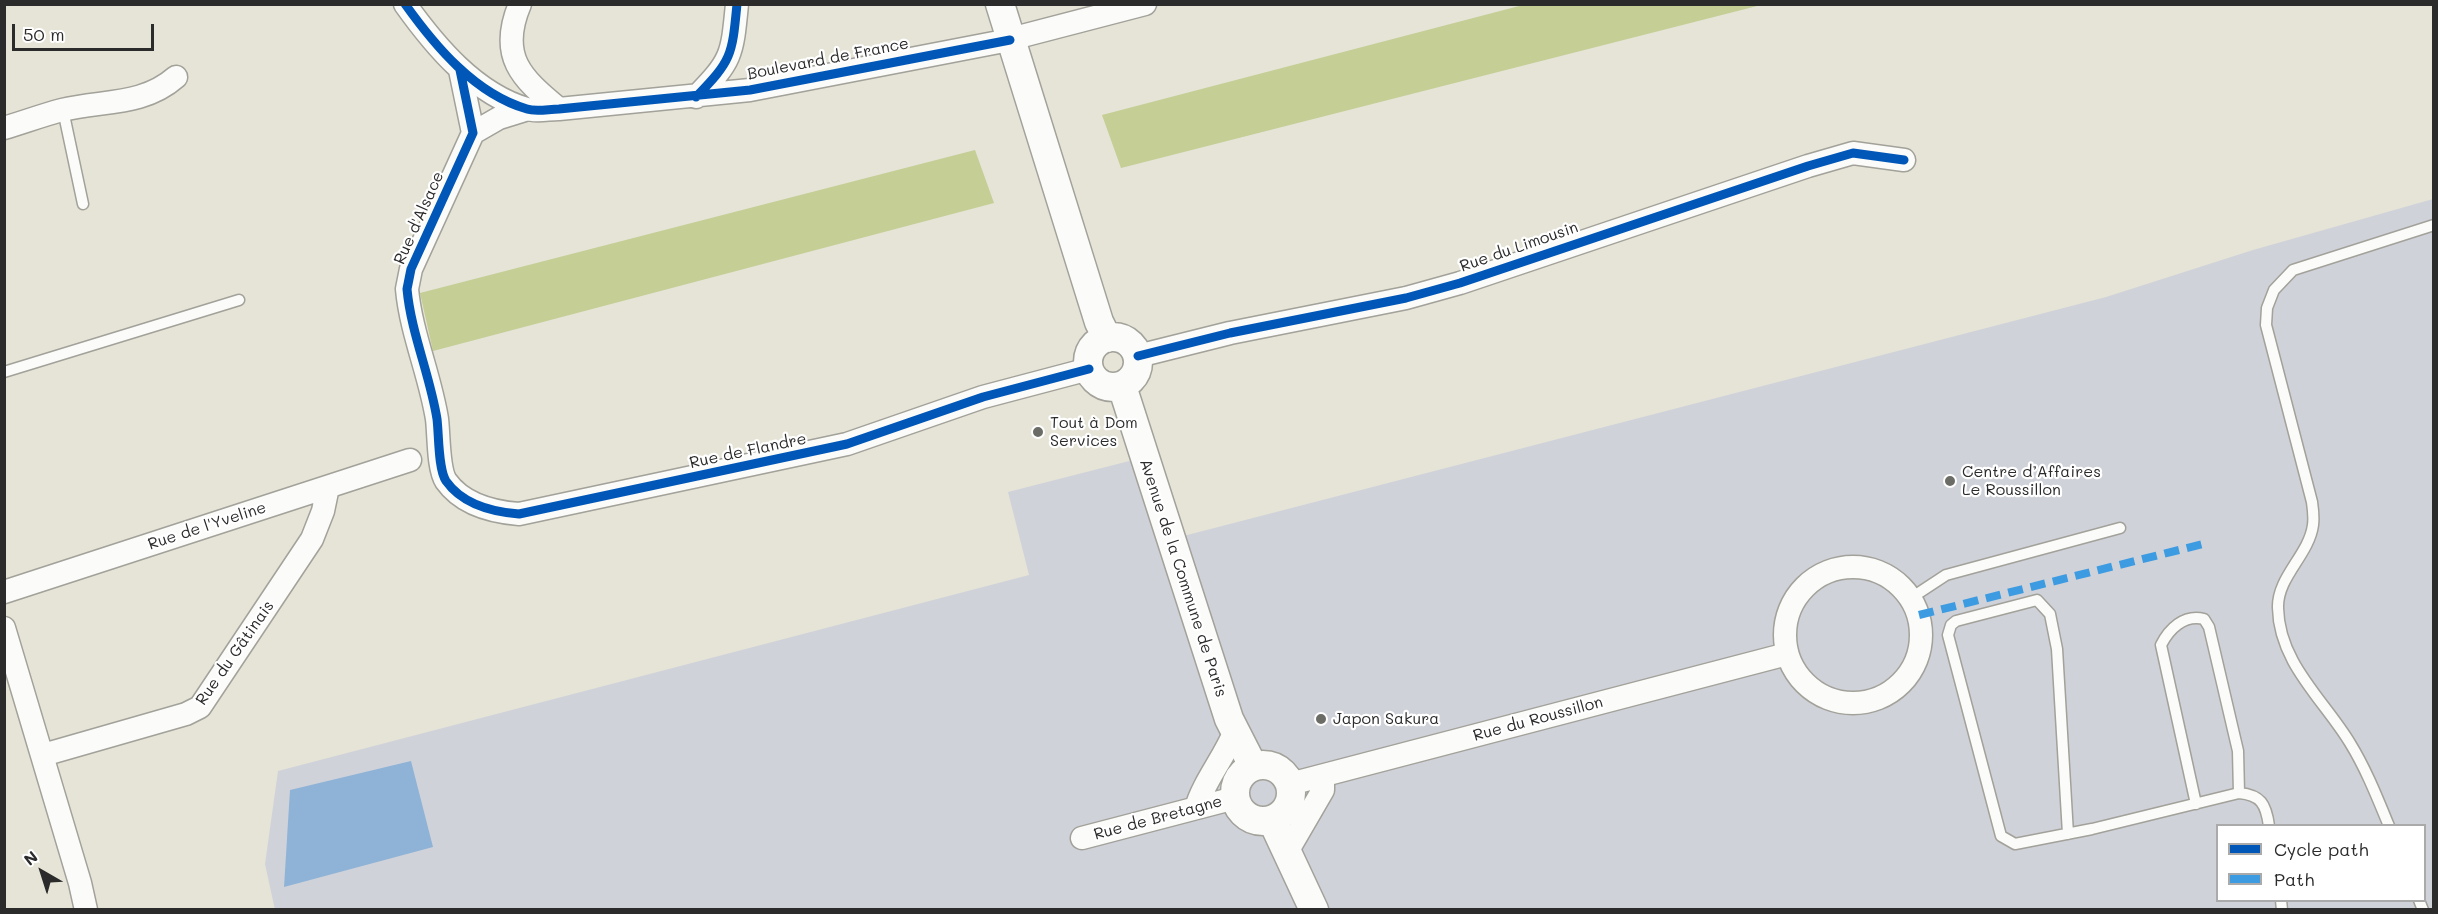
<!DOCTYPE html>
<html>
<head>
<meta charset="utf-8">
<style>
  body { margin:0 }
  #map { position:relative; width:2438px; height:914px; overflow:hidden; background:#e6e4d6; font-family:Mali,sans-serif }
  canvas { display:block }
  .frame { position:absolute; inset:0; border:6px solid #2b2b2b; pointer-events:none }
  .legend { position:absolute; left:2216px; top:824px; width:210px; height:78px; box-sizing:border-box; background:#fff; border:2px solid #aaa; margin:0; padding:8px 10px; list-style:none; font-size:18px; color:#2b2b2b }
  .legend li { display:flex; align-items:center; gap:12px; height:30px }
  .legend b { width:30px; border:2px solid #aaa }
  .north { position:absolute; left:12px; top:842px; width:60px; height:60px; -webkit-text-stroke:4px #fff; paint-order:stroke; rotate:321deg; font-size:16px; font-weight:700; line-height:24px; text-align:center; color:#2b2b2b }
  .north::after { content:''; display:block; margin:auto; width:21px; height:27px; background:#2b2b2b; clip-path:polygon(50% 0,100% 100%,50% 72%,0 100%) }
  .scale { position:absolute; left:12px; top:24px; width:142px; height:27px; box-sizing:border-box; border:3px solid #2b2b2b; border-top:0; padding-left:8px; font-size:18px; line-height:21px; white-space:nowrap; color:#2b2b2b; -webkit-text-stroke:4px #fff; paint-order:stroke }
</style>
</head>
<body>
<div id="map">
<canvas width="2438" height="914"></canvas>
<div class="frame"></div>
<ul class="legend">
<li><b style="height:8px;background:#0057b8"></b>Cycle path</li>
<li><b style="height:8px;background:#3d9ce1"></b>Path</li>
</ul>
<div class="north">N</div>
<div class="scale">50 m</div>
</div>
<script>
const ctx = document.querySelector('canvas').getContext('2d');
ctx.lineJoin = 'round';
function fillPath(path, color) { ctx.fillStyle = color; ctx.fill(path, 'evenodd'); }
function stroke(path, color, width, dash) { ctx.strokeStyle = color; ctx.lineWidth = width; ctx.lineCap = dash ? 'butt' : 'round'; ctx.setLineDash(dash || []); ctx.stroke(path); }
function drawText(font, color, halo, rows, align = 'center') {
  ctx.font = font + ' Mali,sans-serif'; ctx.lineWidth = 4.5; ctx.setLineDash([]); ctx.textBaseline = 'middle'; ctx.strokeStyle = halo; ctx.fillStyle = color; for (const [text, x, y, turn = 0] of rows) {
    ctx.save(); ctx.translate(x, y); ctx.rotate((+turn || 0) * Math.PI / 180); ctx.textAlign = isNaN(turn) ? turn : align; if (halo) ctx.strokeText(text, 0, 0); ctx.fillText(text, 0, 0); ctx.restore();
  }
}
fillPath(new Path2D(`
  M2433,199V909L275,910L265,864L278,771L1029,575L1008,492L1141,458L1168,540L2106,297L2253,250ZM2218,826H2424V900H2218Z`), '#d0d2da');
fillPath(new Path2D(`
  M1523,5H1761L1121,168L1102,115Z
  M975,150L994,203L433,351L420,293Z`), '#c4ce95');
fillPath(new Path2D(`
  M411,761L433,847L284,887L290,790Z`), '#8fb3d6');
const service = new Path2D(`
  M63,110L83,204
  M4,372L239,300
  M1911,598L1946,575L2120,528
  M2196,804L2161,645C2169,629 2184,614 2204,619L2209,627L2238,751L2239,793
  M2389,826C2377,797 2366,769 2350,743C2324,700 2279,663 2278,608C2277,577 2309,555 2313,525C2314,518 2313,509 2312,502L2266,325L2267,308L2274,290L2293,270L2434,225
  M2068,834L2057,649L2050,614L2037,600L1956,621L1951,625L1948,635L2001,836L2015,844L2092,829L2239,793C2261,795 2266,804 2269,826
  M2281,900L2282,910
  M2419,900L2423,910`);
const minor = new Path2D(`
  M405,4C435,46 475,94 527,109C536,112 549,109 559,109L750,90L999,42L1145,4
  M520,4C498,56 521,78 559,109
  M460,70L473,133L411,269L407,289C411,333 430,375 437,419C439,435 438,469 446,481C463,505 493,512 519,514L847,444L983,397L1089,369
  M696,97C732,60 732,56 737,4
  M4,128C24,122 43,115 62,110C103,100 143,106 176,77
  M473,133L499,118L528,109
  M1138,356L1230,333L1406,298L1460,283L1808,166L1853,153L1904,160
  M1785 635a68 68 0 1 1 136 0a68 68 0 1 1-136 0Z
  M4,592L410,460
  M4,628L80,883L86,910
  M43,755L186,714L200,707L312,539L323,511L328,487
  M1290,784L1787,654
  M1196,808C1203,783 1224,758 1235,731
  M1082,838L1235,798
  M1287,852L1323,790V776`);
const tertiary = new Path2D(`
  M1000,4L1099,322L1107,338
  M1088 362a25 25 0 1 1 50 0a25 25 0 1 1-50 0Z
  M1122,386L1229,719L1253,766
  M1235 793a28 28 0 1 1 56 0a28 28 0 1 1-56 0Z
  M1272,820L1314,910`);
stroke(service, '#a2a19a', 13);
stroke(minor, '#a2a19a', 25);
stroke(tertiary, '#a2a19a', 31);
stroke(service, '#fbfbf9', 10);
stroke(minor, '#fbfbf9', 22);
stroke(tertiary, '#fbfbf9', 28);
stroke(new Path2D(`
  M1919,615L2203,544`), '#3d9ce1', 8, [15, 8]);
stroke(new Path2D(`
  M405,4C435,46 475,94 527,109C536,112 549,109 559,109L750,90L1010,40
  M460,70L473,133L411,269L407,289C411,333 430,375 437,419C439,435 438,469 446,481C463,505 493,512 519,514L847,444L983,397L1089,369
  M696,97C732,60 732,56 737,4
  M1138,356L1230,333L1406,298L1460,283L1808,166L1853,153L1904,160`), '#0057b8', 9);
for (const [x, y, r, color] of [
  [1038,432,6,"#6c6c67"],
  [1950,481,6,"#6c6c67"],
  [1321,719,6,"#6c6c67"]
]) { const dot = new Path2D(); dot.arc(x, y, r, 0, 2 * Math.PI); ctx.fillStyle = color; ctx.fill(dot); stroke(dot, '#fff', 2); }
drawText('16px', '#2b2b2b', '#fff', [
  ["Boulevard de France",828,59,-11],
  ["Rue d'Alsace",419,218,-66],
  ["Rue du Limousin",1519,247,-19],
  ["Rue de Flandre",748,451,-12],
  ["Rue de l'Yveline",207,526,-18],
  ["Avenue de la Commune de Paris",1183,578,72],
  ["Rue du Gâtinais",235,653,-55],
  ["Rue du Roussillon",1538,719,-15],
  ["Rue de Bretagne",1158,818,-15]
]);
drawText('16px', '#2b2b2b', '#fff', [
  ["Tout à Dom",1050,423],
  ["Services",1050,441],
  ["Centre d’Affaires",1962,472],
  ["Le Roussillon",1962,490],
  ["Japon Sakura",1333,719]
], 'left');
</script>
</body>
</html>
